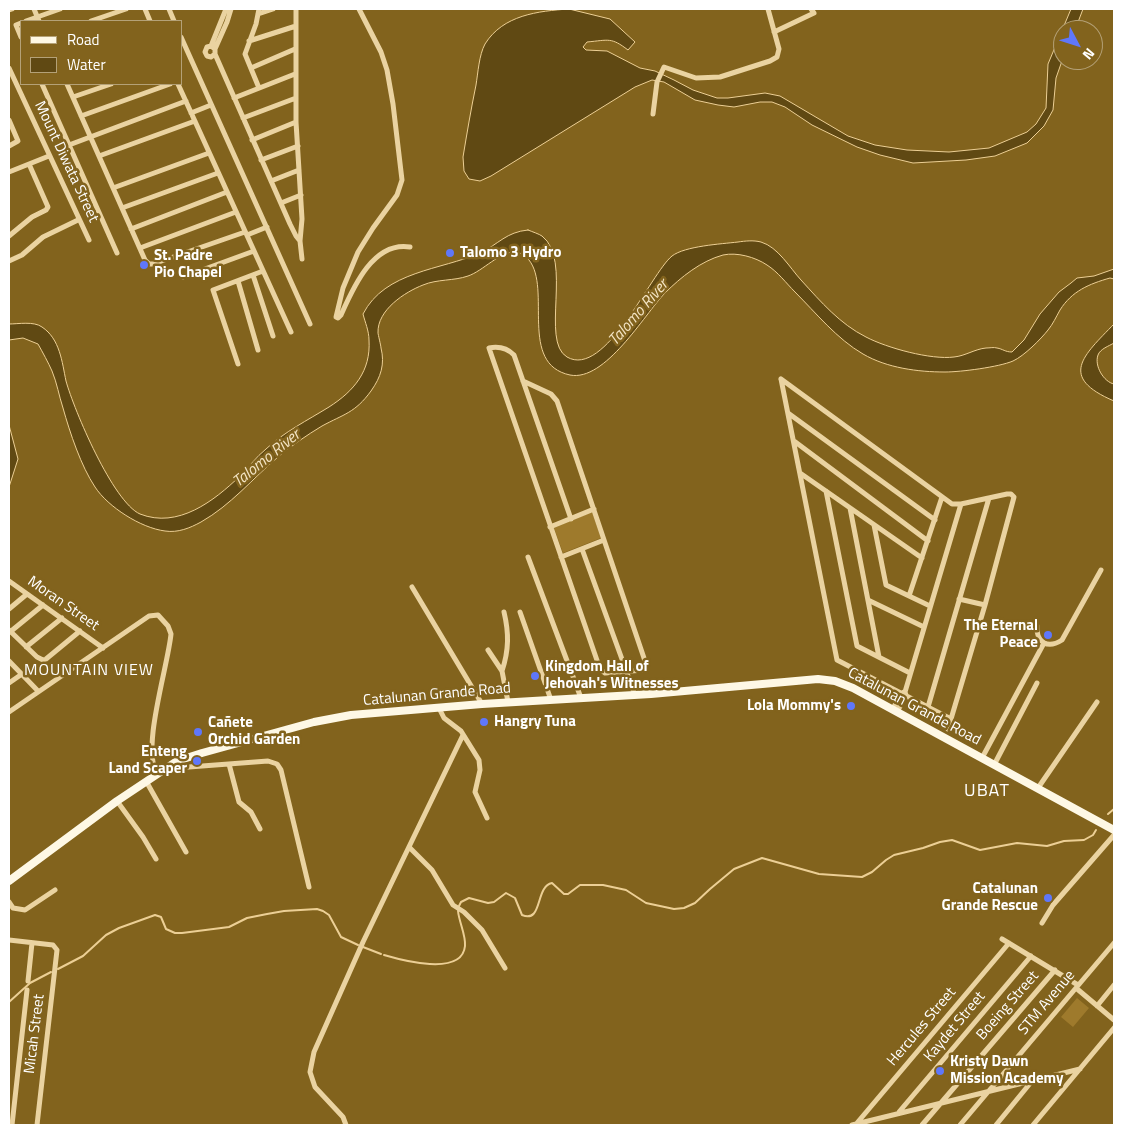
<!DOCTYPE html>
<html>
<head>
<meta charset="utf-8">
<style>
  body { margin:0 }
  #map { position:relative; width:1123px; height:1134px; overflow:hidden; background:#82631d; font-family:"Titillium Web",sans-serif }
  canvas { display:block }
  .frame { position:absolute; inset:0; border:10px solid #fff; pointer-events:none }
  .legend { position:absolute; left:20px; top:20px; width:162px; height:65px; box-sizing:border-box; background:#82631d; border:1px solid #b4a177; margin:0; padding:6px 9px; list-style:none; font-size:15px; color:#fff }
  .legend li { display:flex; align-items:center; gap:10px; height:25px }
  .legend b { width:25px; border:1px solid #b4a177 }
  .north { position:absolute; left:1053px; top:20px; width:50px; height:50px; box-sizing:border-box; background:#82631d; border:1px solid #b4a177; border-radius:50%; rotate:130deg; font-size:14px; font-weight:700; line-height:20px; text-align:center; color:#fff }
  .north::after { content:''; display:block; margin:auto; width:18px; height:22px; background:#5f77fa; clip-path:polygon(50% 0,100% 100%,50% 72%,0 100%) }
</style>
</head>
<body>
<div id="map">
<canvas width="1123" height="1134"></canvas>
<div class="frame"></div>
<ul class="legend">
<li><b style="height:6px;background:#fef8e5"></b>Road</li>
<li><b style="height:14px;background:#604913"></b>Water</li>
</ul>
<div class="north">N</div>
</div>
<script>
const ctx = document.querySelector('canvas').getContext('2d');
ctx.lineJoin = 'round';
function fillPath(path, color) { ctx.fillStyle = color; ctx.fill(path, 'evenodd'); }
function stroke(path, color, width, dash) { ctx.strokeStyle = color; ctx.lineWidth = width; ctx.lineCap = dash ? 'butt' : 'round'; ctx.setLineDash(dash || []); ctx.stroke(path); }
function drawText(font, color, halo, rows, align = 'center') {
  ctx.font = font + ' "Titillium Web",sans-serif'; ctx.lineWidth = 5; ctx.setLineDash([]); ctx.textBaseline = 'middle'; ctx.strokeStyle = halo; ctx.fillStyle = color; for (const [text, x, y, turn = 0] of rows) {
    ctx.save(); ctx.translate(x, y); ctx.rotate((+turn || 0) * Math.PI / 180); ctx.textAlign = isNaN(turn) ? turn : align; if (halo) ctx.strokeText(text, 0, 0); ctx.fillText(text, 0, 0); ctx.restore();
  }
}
fillPath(new Path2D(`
  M592,512L601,538L563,553L554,528Z
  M1077,998L1089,1008L1073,1027L1061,1017Z`), '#9e7a2c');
const water = new Path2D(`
  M569,9L610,19L635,42L628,50C611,37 609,40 587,42L583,47L586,50L607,51L640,68L655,71L674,80L693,90L717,98H728L765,93L780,96L848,136L875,145L907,150L949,152L989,148L1027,132L1036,124L1046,108L1048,64L1071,9H1083L1075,30H1063V58L1056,78L1053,110L1044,126L1027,143L995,156L966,160L913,163L880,155L857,147L812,125L785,107L772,102H760L734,107L718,105L695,100L664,82L652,80L635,87L491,176L480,181L469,179L464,171L463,157C467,133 471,109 476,85C478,73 479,55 485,44C503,15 538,11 569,9Z
  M528,230C533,232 539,234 542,236C573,260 540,341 567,357C605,379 651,273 672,256C685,246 721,244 738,242C745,241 753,240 761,242C778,247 790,268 801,280C821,302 840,324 866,337C887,348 931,360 954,357C965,356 975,349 986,348C990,348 994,347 997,348C1003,349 1005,352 1012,352L1024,340L1040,314L1059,292L1071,283L1077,278L1094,276L1114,269V279L1110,278C1089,284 1072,291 1060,310C1056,317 1053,324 1048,330C1041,339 1024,356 1013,361C999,367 961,372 945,372C918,372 887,368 863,354C837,339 816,313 795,292C786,283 778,272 767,265C755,257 737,252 723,255C701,261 681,277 665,293C644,315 605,382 570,375C518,364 552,289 529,260C525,256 522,253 516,252C500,251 483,271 468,276C454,281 437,279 423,285C405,292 377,310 378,333C378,334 381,346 381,348C385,364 381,377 371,391C355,413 344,414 322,426C307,435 291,446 278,457C252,479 231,505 201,522C190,528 178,533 165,531C141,528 108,507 95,487C81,466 70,433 63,408C59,396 57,383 52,371C48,362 43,353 38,344L23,338L9,340V324C18,324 34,321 42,327C60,339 62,362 66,381C74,410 113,502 140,514C178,529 214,501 240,476C249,467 256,457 266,449C284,432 308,420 329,407C354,391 371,371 369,340C369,331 365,322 363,314C385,271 441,270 480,253C499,244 506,232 528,230Z
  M1114,324V343C1109,346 1100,349 1098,355C1094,366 1104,382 1114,384V401C1058,377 1083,356 1114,324Z
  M9,425L18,459L9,487Z`);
fillPath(water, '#604913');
stroke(water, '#eccf95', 1);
stroke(new Path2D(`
  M1108,814L1114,809
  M459,906L461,902L469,898L488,903L494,902L506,893L515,898L522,915C543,924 535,886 552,883L564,894H568L580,885H603L626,890L646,903L674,909L684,908L695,903L710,889L734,869L762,858L819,874L862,877L872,872L886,860L894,855L923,848L940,842L952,840L980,850L1017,843L1047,846L1064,841L1084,840L1093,835L1096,830
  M363,947L381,954
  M384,955C401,960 462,977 465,946C466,935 459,922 458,911
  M58,969L83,956L106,935L119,928L155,915L161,917L166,929L175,933H182L229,927L247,918L267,914L284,911L317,909L323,911L329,915L341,937L358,945
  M9,1002L30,983L51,972`), '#eccf95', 2);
stroke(new Path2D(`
  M34,9L39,21
  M145,9L150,21
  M169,9L174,21
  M259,9L256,24L245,54L259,88
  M296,9V122L302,219L300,241L302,259
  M359,9L381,52L387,70L393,104L402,180L397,195L373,228L358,252L343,288L336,317L338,318L341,315C353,288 373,241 410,247
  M9,10L12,9
  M258,14L273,9
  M26,21L60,9
  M91,21L126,9
  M21,23L16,25L21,37
  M774,32L814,13L811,9
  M181,37L310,324
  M249,41L296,26
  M211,46L215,49V54L290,224L296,236L300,241
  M215,49L227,22L231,9
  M215,54L211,57L207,56L205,52L207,47L211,46L226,9
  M9,68L89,240
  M251,68L295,49
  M42,84L117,253
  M67,84L145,260L149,264H153L245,232
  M178,84L291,332
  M73,97L111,84
  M234,98L295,74
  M191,113L211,105
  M653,114L657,82L664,67L696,78L720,77L770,61L777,57L779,49L768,9
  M81,116L170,84
  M243,118L296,98
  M9,120L18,141L9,146
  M252,140L296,122
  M69,145L186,101
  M99,156L195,121
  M261,160L298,146
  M9,172L49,156
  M271,181L299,170
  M113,188L209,153
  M281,203L301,195
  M122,208L218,173
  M131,229L227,192
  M247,235L267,227
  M9,236L32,217L46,210L48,207L29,164
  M140,248L236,212
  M9,261L22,255L43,237L78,220
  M253,275L273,336
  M183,277L254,251
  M238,281L258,350
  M238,364L213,290L263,271
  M781,379L952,504H961L1007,494H1011L1014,497L985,605L948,729
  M781,379L837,660L951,719
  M523,381L551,394L557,401L646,664L644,670L605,673L600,669L489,348C499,346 507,348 514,355L571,519
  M788,413L935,520
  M794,441L928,541
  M800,473L922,558
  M826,491L857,646L910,673
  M850,508L879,657
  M874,525L886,585L930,606
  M550,527L594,509
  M582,549L635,695
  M528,557L581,698
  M561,557L604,540
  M9,581L103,648
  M412,587L482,704
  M909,596L942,497
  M959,599L985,605
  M868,600L924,627
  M9,609L27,594
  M520,612L551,700
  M1037,626C1036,643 1048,649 1062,640L1101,570
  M9,630L37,657L43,660L46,659L80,631
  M10,632L43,605
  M26,647L62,618
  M488,650L502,671L508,702
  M9,661L38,691
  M502,671C509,650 509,633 504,612
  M9,683L22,674
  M928,707L989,498
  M439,708L444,718L461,731L479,760L480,770L475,792L487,818
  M892,710L902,693L904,692
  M9,712L149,616L158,615L168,626L171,634C168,666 141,749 157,773
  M897,712L906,695L905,692L961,504
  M982,758L1044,643
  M177,761L182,766L189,767L268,761L277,764L281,770L309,887
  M229,764L239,802L251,812L260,829
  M994,765L1037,683
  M146,781L186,852
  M1038,788L1097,702
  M117,801L143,837L156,859
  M409,847L432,870L453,905L464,912L482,930L505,968
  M9,902L13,908L25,910L55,890
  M1042,923L1053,905L1114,835
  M1002,939L1078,985
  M9,940L53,945L57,950L37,1125
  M28,981L32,943
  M1076,988L1114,1020
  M1097,1006L1114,985
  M899,1112L1031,956
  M857,1123L1009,943
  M12,1125L27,990
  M346,1125L343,1117L315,1087L310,1072L314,1052L363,942L463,735
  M852,1125L1080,1069
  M922,1125L1055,970
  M960,1125L1114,943
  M996,1125L1032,1081
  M1033,1125L1114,1028`), '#ead3a1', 5);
stroke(new Path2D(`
  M9,881L117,801L177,761L202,753L314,722L351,715L482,704L651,694L818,679L835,681L853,688L1114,830`), '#fef8e5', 8);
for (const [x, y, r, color] of [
  [450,253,5,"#5f77fa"],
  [144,265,5,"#5f77fa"],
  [1048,635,5,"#5f77fa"],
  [535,676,5,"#5f77fa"],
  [851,706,5,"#5f77fa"],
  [484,722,5,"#5f77fa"],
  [198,732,5,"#5f77fa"],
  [197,761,5,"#5f77fa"],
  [1048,898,5,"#5f77fa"],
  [940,1071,5,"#5f77fa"]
]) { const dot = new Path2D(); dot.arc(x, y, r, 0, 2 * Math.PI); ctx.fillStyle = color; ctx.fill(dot); stroke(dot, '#82631d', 2); }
drawText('15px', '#fff', '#82631d', [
  ["Mount Diwata Street",66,162,65],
  ["Moran Street",63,604,35],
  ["Catalunan Grande Road",437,695,-5],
  ["Catalunan Grande Road",914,707,28],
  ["STM Avenue",1047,1003,-50],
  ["Boeing Street",1008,1006,-49],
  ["Hercules Street",922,1027,-50],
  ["Kaydet Street",955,1027,-50],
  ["Micah Street",35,1034,-83]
]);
drawText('bold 15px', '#fff', '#82631d', [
  ["Talomo 3 Hydro",460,253],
  ["St. Padre",154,256],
  ["Pio Chapel",154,273],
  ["The Eternal",1038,626,"right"],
  ["Peace",1038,643,"right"],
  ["Kingdom Hall of",545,667],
  ["Jehovah's Witnesses",545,684],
  ["Lola Mommy's",841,706,"right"],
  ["Hangry Tuna",494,722],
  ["Cañete",208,723],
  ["Orchid Garden",208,740],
  ["Enteng",187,752,"right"],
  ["Land Scaper",187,769,"right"],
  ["Catalunan",1038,889,"right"],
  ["Grande Rescue",1038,906,"right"],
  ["Kristy Dawn",950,1062],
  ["Mission Academy",950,1079]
], 'left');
drawText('italic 16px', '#f5e6c6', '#82631d', [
  ["Talomo River",639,313,-49],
  ["Talomo River",267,459,-39]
]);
ctx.letterSpacing = '1px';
drawText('16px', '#fff', '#82631d', [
  ["MOUNTAIN VIEW",89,671]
]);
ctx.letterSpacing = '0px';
ctx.letterSpacing = '1px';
drawText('18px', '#fff', '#82631d', [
  ["UBAT",987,792]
]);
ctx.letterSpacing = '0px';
</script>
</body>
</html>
